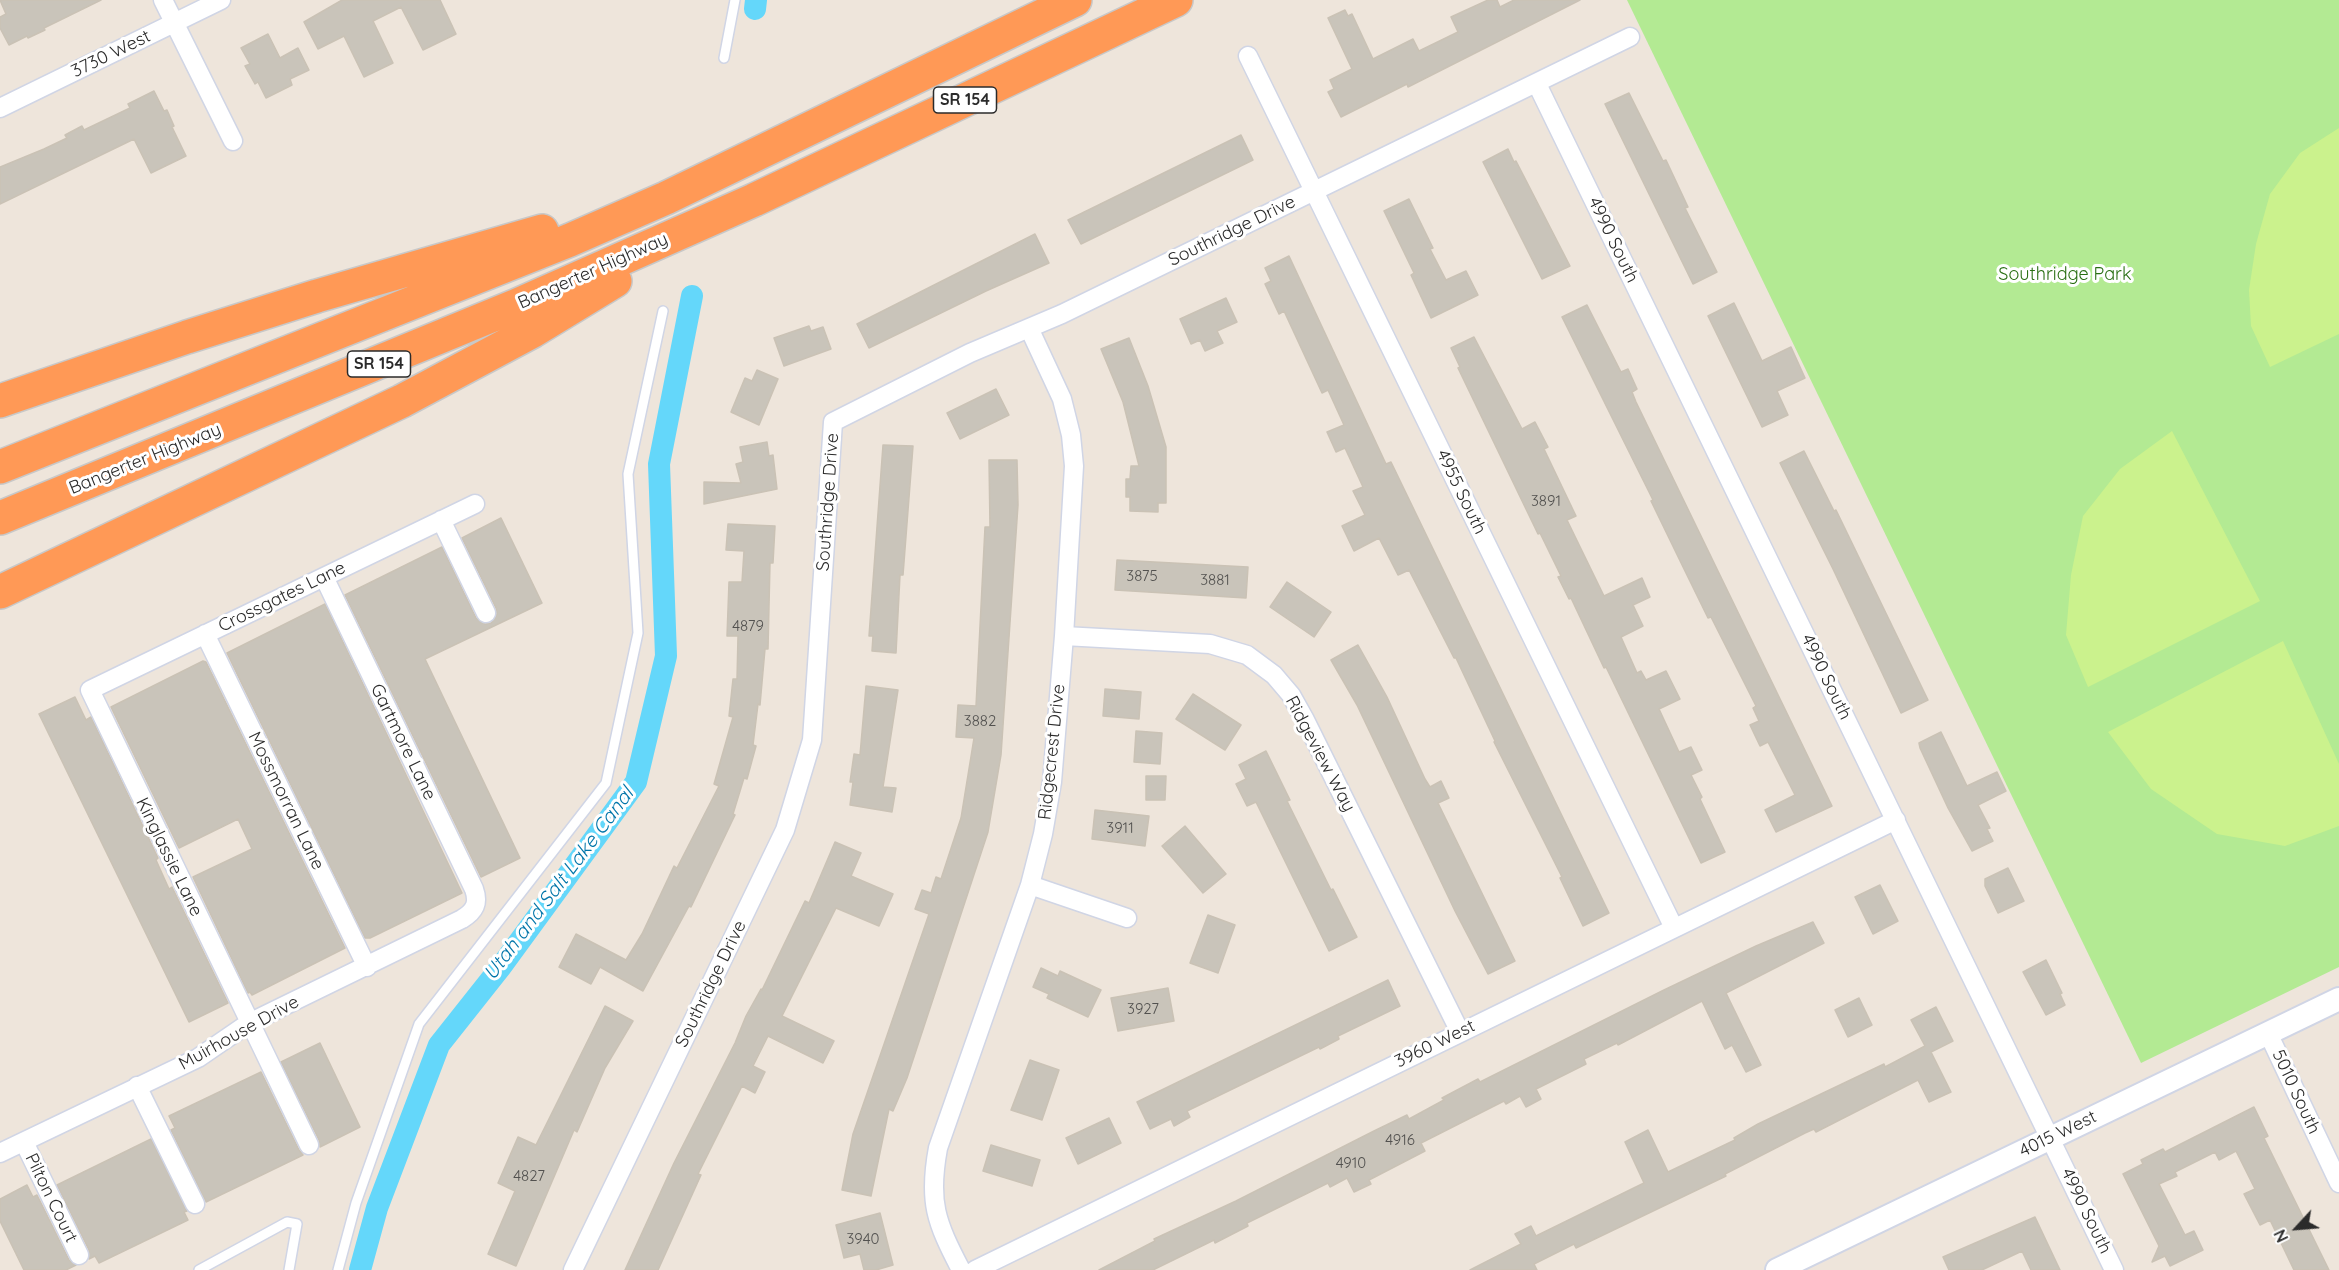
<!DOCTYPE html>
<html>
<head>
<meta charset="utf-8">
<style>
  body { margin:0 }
  #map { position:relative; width:2339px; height:1270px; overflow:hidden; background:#eee5db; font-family:Quicksand,sans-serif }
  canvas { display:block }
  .north { position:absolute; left:2267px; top:1198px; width:60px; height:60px; -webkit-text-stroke:4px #fff; paint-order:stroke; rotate:244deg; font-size:16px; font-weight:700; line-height:24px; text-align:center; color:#2b2b2b }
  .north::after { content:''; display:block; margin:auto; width:21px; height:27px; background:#2b2b2b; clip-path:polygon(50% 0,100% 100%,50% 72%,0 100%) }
</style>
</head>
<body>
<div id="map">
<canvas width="2339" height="1270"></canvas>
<div class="north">N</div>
</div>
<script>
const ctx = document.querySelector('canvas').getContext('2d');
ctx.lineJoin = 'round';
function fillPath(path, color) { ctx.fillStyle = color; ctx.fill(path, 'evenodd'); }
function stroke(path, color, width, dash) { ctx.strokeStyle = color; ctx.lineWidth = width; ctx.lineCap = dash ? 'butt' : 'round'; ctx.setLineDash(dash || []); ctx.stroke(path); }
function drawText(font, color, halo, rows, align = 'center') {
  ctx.font = font + ' Quicksand,sans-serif'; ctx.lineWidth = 6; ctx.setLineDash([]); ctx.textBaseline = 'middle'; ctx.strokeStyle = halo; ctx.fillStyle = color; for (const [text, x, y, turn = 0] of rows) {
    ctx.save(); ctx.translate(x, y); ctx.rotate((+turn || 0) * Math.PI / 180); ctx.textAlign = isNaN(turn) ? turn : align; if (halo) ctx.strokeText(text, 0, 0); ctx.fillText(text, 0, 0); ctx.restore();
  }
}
fillPath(new Path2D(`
  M1627,0H2339V967L2141,1063Z`), '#b3ea93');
fillPath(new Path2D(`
  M2339,128V334L2270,367L2251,326L2249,290L2256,244L2270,194L2300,153Z
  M2172,431L2260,601L2088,687L2066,635L2071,575L2083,516L2120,469Z
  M2283,641L2339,764V826L2285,846L2217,834L2151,789L2108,732Z`), '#cbf28d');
stroke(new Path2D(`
  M755,9L756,0
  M360,1270L377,1208L439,1045L500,968L636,782L666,656L659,464L692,296`), '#64d7fa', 22);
const building = new Path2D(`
  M0,0H101L44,28L45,30L28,38L27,36L9,45L0,28V17L6,14Z
  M342,0H440L456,34L423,50L401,7L373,21L393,63L364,77L344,36L318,49L304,22Z
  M1488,0H1497L1500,7L1514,0H1580L1408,87L1407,84L1341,117L1328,92L1334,89L1330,80L1352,69L1328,18L1345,10L1348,16L1352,14L1373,59L1413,39L1419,51L1458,32L1451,17Z
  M268,34L280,58L298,48L309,70L290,79L292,85L266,98L258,82L255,84L245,66L250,64L241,48Z
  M154,91L164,111L167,110L174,126L172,127L186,156L151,173L134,139L0,204V167L44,149L67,138L65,135L82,126L84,130L130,108L128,104Z
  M1629,93L1663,161L1666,160L1688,207L1685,208L1717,272L1693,284L1605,104Z
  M1241,135L1253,160L1081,244L1068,220Z
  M1508,149L1514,162L1516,161L1570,266L1542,279L1483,162Z
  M1409,199L1433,248L1430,249L1446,280L1466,271L1478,295L1431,318L1411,275L1414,273L1384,211Z
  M1035,234L1049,263L986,291L869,348L857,324Z
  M1289,256L1386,464L1391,462L1609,913L1583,926L1560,878L1562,877L1494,742L1495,741L1456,658H1454L1409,570L1398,575L1379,538L1354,551L1342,526L1365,515L1353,491L1363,487L1345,448L1336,452L1327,432L1344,425L1328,390L1322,393L1284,311L1279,314L1265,284L1271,281L1265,268Z
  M1226,298L1237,322L1217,331L1223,343L1205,351L1200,340L1191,344L1180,319Z
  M1734,303L1762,361L1791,347L1805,378L1777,391L1788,415L1762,427L1708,316Z
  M1587,305L1621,372L1628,369L1637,389L1632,392L1636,402L1832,806L1776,832L1765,810L1795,795L1768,742L1760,746L1750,725L1759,721L1753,708L1756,706L1711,617L1708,618L1684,569L1651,501L1653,500L1562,317Z
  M809,326L811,331L823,327L831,349L784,366L774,338Z
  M1474,337L1522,429L1535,422L1548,447L1544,449L1576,516L1567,520L1604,596L1642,578L1650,597L1633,605L1643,626L1621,637L1637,673L1641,671L1646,680L1666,671L1680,699L1659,709L1679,752L1691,747L1702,770L1691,775L1702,797L1700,799L1725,852L1701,863L1606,667L1604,668L1571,598L1569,599L1558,577L1561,576L1540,533L1538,534L1458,368L1460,367L1451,348Z
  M1129,338L1148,386L1166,447V503H1158V512L1130,511V497H1126V479H1130L1131,466H1139L1123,402L1101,349Z
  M757,370L778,379L759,425L731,412L745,378L752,381Z
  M996,389L1009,415L960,439L947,413Z
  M767,442L769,456L773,455L777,489L704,504V482L741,483L736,464L743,462L740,447Z
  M883,445L913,446L903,575H900L896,653L872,651L873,636H869Z
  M1804,451L1834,511L1836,510L1928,700L1901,713L1833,569L1780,463Z
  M989,460H1017L1018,505L1001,755L988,832L907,1078L893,1111L889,1109L871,1196L842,1190L853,1134L929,914L915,909L922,890L931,893L936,877L941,879L961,818L974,738L956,737L958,705L976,706L985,527H990Z
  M501,518L542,603L425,659L520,858L481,877L345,595L442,547L476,618L485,624L491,623L497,614L496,608L462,538Z
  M728,524L775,526L773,563H770L768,649H765L760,705L758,704L753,745L756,746L747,779L744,778L733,814L735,815L691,907L689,906L643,991L600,967L591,984L559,967L576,934L626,960L642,934L674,866L677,868L719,786L714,784L733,717L729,716L733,679H737L738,636H727L729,582H742L744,551L726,550Z
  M1117,560L1248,567L1246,598L1115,590Z
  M1287,582L1331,612L1314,637L1270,607Z
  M325,604L462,893L370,938H365L227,653Z
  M1358,645L1387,697L1425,779L1430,787L1441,781L1449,798L1438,803L1515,961L1488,974L1455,911L1357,705L1331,660Z
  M203,661L206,662L345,948L252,995L250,992L248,993L193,877L252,849L238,819L179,848L111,707Z
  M866,686L898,690L883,787L896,788L892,812L850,805L853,782H850L854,754L860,755Z
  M1105,689L1141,692L1139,719L1103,716Z
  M1193,694L1241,725L1225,750L1176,719Z
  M75,697L86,720L91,717L158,858L156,860L169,889L172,887L228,1003L189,1022L39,714Z
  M1136,731L1162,733L1160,764L1134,762Z
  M1941,732L1967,786L1997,772L2006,791L1978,805L1990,828L1987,829L1993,841L1972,851L1948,808L1920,748L1919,743Z
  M1266,751L1290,800L1287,801L1331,890L1333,889L1357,937L1329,951L1256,802L1247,806L1236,784L1246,779L1239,765Z
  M1146,776H1166L1165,800H1146Z
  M1095,810L1149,816L1145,846L1092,839Z
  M1185,826L1226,874L1203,893L1162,846Z
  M835,842L861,853L851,876L893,894L879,926L836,908L782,1016L834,1041L823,1063L768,1036L753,1066L765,1072L755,1093L742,1086L698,1174L701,1175L658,1270H625L674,1163L735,1043L746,1016L761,989L762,990L805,901L809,903Z
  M2008,868L2024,901L1998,913L1985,886V879Z
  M1880,885L1898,921L1873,934L1855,897Z
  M1208,915L1235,925L1218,973L1190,963Z
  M1813,922L1824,943L1726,993L1761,1065L1746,1072L1732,1045L1725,1049L1702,1001L1618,1045L1617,1043L1584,1059L1586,1064L1536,1089L1541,1099L1526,1107L1520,1096L1506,1104L1504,1101L1421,1143L1425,1151L1369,1180L1371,1184L1354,1192L1347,1178L1330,1187L1328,1183L1247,1223L1248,1226L1215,1243L1214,1240L1153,1270H1099L1155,1241L1154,1239L1236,1201L1374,1131L1407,1115L1409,1119L1444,1100L1442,1098L1478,1079L1480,1082L1664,990L1756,946Z
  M2046,960L2062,993L2060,994L2065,1005L2046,1015L2023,972Z
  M1041,968L1058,976L1060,971L1101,990L1088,1017L1047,998L1049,994L1033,987Z
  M1388,980L1400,1006L1338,1036L1339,1039L1320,1049L1319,1047L1187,1111L1190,1117L1174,1126L1171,1119L1150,1129L1137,1102Z
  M1168,988L1174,1021L1118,1031L1111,998Z
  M1859,998L1872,1025L1848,1037L1835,1010Z
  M605,1006L633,1021L605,1068L577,1132L574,1130L516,1266L488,1254L515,1191L498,1183L518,1137L536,1145Z
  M1936,1007L1953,1041L1931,1052L1951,1092L1929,1102L1918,1080L1816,1132L1814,1129L1805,1133L1725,1174L1726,1176L1576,1248L1574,1244L1534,1264L1537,1270H1470L1521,1244L1515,1234L1531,1226L1536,1236L1644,1183L1625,1142L1648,1130L1668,1172L1735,1140L1734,1138L1758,1124L1884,1064L1885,1067L1925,1046L1911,1020Z
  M320,1043L360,1127L320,1147L319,1140L281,1062Z
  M1030,1060L1059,1070L1042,1120L1011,1110Z
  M261,1072L299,1150L303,1155L206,1202L171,1130L175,1128L169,1116Z
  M2254,1107L2268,1136L2264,1138L2329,1270H2294L2270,1220L2260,1225L2244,1194L2255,1189L2236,1151L2219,1160L2215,1152L2175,1172L2177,1176L2159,1184L2185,1235L2194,1231L2203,1250L2170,1266L2165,1256L2152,1262L2159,1246L2123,1174L2143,1164L2141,1160L2163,1149L2165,1152Z
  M1109,1118L1121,1143L1078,1164L1066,1138Z
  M151,1139L187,1211L184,1212L188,1220L99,1263L95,1256L89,1259V1250L57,1185Z
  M991,1145L1040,1160L1032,1186L983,1171Z
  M27,1185L33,1197L37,1195L69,1260L76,1265L66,1270H24L0,1221V1199Z
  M880,1213L893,1265L876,1270H864L860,1254L844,1258L836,1225Z
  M2035,1217L2060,1270H2031L2022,1251L1982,1270H1949L1943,1257Z`);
fillPath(building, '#c9c4ba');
stroke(building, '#cac2b5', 1.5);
const service = new Path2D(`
  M724,58L735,0
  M199,1270L287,1222L297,1224L289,1270
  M338,1270L356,1203L419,1024L606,783L638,633L628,474L663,311`);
const minor = new Path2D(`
  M163,0L233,141
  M1248,56L1674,928
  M1537,84L2114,1270
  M0,108L221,0
  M441,520L486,613
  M205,634L367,967
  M1064,636L1210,644L1247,655L1274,675L1291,695L1305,720L1460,1032
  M1030,885L1127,918
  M2268,1033L2339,1183
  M137,1086L195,1204
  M24,1142L79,1255
  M309,1145L90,690L475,504
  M0,1153L198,1058L249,1023L462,919C475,911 479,903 474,889L324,577
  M573,1270L785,830L812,740L833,422L970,353L1062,314L1630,37
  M961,1270C936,1222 928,1202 938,1148L1030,885L1043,834L1052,782L1064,636L1074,466L1071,435L1062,399L1029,328
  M975,1270L1896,820`);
const tertiary = new Path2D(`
  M1777,1270L2339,999`);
const motorway = new Path2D(`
  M0,401L187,337L317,296L542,231
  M0,467L570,240L666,198L1075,0
  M0,518L515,306L754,200L1176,0
  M0,592L402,401L533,331L615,281`);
stroke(service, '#d0d5e5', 12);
stroke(minor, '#d0d5e5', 21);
stroke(tertiary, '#d0d5e5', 26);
stroke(motorway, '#c8c8c8', 36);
stroke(service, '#fff', 9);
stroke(minor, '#fff', 18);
stroke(tertiary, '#fff', 22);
stroke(motorway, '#ff9956', 33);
drawText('15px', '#52514f', null, [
  ["3891",1546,501],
  ["3875",1142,576],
  ["3881",1215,580],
  ["4879",748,626],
  ["3882",980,721],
  ["3911",1120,828],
  ["3927",1143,1009],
  ["4916",1400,1140],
  ["4910",1351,1163],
  ["4827",529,1176],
  ["3940",863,1239]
]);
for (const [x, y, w] of [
  [965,100,63],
  [379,364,63]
]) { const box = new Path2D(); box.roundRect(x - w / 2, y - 13, w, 26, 4.5); ctx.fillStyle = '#fff'; ctx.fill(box); stroke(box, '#2b2b2b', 1.5); }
drawText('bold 16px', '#2b2b2b', null, [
  ["SR 154",965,100],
  ["SR 154",379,364]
]);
drawText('18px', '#2b2b2b', '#fff', [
  ["3730 West",111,54,-26],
  ["Southridge Drive",1232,231,-26],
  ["4990 South",1613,240,64],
  ["Bangerter Highway",593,271,-24],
  ["Bangerter Highway",145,459,-22],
  ["4955 South",1461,492,64],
  ["Southridge Drive",828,502,-86],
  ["Crossgates Lane",282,597,-26],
  ["4990 South",1826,677,64],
  ["Gartmore Lane",403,742,64],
  ["Ridgecrest Drive",1052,752,-84],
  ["Ridgeview Way",1320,754,62],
  ["Mossmorran Lane",286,801,64],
  ["Kinglassie Lane",169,857,64],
  ["Southridge Drive",711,984,-64],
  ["Muirhouse Drive",239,1033,-29],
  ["3960 West",1435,1044,-26],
  ["5010 South",2296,1092,65],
  ["4015 West",2058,1134,-26],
  ["Pilton Court",51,1198,64],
  ["4990 South",2086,1211,64]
]);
drawText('18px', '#296f13', '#fff', [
  ["Southridge Park",2065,275]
]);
drawText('italic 20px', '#0075a9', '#fff', [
  ["Utah and Salt Lake Canal",559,884,-53]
]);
</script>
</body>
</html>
